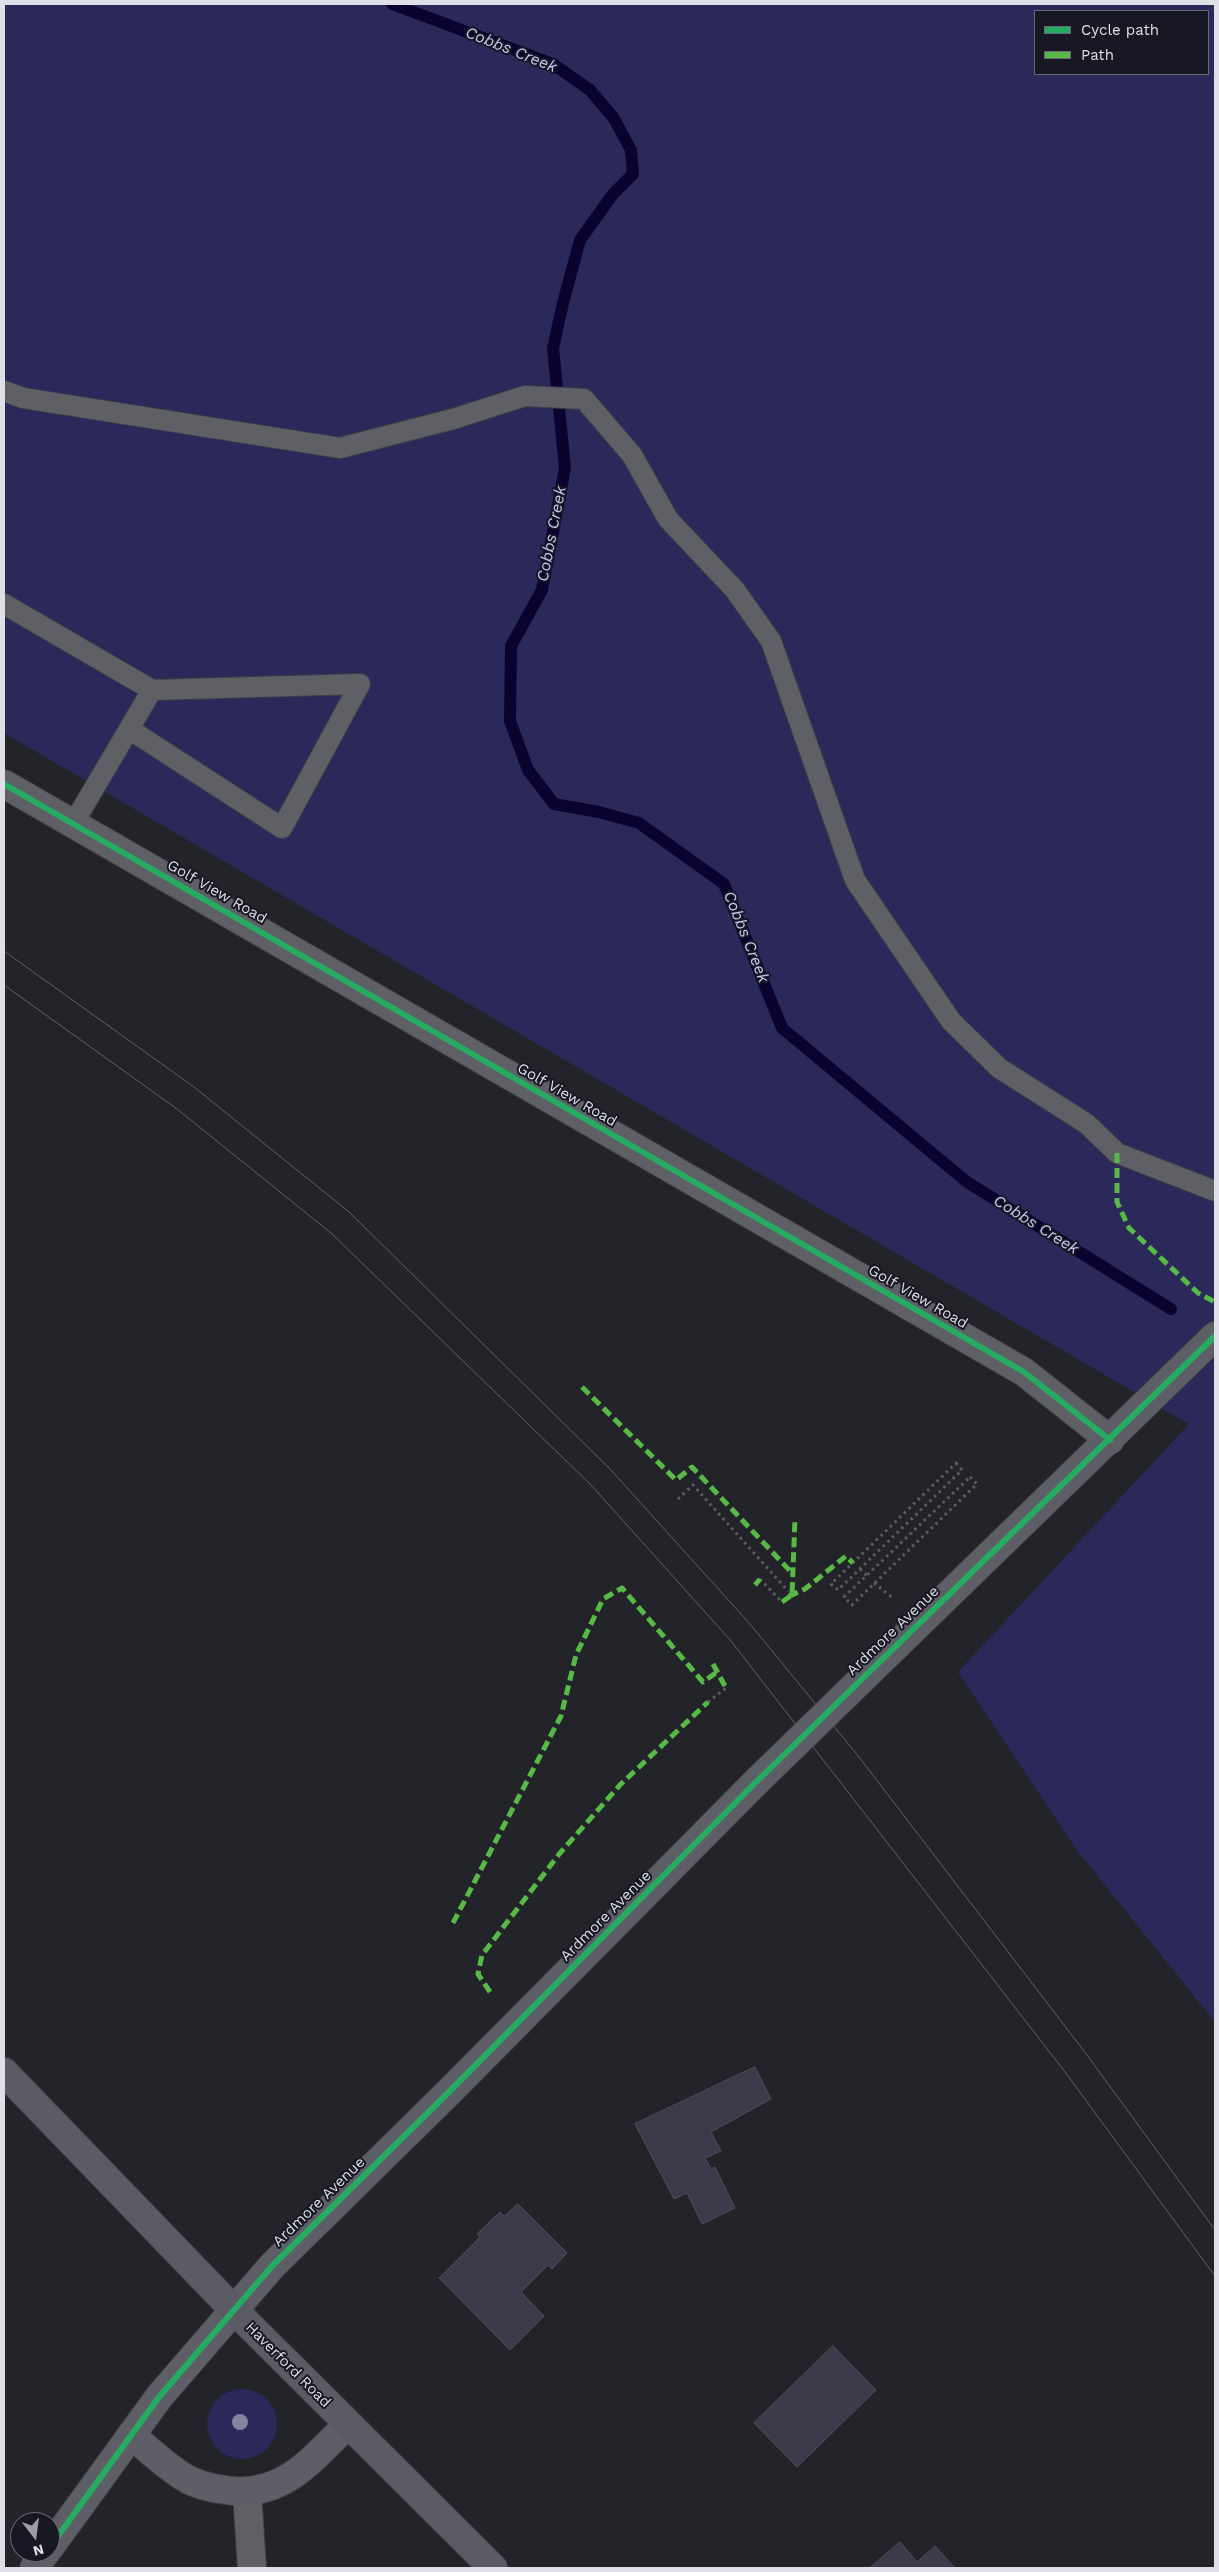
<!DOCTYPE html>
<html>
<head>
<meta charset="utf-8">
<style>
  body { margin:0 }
  #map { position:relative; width:1219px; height:2572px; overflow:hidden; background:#23242a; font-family:"Work Sans",sans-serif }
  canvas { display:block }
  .frame { position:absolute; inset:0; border:5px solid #dedfe7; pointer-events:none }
  .legend { position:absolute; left:1034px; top:10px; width:175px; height:65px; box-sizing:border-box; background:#171823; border:1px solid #676871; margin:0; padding:6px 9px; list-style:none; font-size:15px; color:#dedfe7 }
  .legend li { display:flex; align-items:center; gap:10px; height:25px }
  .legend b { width:25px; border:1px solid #676871 }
  .north { position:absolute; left:10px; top:2512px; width:50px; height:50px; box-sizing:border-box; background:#171823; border:1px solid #676871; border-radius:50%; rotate:165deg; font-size:14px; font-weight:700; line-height:20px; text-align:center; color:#dedfe7 }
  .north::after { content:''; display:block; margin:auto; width:18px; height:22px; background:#9d9ea5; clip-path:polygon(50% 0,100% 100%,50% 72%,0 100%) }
</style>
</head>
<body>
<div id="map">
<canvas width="1219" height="2572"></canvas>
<div class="frame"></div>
<ul class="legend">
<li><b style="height:6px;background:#26ab63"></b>Cycle path</li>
<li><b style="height:6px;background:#58b947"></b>Path</li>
</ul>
<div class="north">N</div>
</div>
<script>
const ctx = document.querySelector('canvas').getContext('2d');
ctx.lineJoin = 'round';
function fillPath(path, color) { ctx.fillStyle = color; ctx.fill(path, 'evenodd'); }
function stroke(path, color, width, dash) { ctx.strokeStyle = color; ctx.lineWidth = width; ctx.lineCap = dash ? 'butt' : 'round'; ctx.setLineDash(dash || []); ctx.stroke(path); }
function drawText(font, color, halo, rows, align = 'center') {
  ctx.font = font + ' "Work Sans",sans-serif'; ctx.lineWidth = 4; ctx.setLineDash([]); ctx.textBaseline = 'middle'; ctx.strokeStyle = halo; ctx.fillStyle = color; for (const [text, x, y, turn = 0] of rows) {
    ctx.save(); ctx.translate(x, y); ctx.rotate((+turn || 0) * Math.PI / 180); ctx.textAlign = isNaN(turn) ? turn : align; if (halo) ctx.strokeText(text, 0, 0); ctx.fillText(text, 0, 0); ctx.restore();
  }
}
fillPath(new Path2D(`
  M4,4H1215V2022L1076,1849L958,1672L1189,1424L4,733ZM1035,11H1208V74H1035Z
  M207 2424a35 35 0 1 1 70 0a35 35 0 1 1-70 0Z`), '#2a295a');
stroke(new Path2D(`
  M392,4L553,64L590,90L613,117L631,150L633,174L613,194L580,240L563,303L553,348L565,468L542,590L511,646L510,721L528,770L554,804L599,812L639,823L724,884L782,1028L967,1182L1171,1309`), '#0b032f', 12);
const building = new Path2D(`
  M755,2067L771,2099L711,2132L721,2151L705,2158L711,2169L715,2167L735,2208L702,2224L687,2193L674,2199L635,2124Z
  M518,2204L567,2253L552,2269L548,2265L521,2292L544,2316L510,2350L439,2278L480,2237L477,2234L500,2212L504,2216Z
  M833,2346L876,2390L797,2467L754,2423Z
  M900,2542L917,2562L935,2546L955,2568H870Z`);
fillPath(building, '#3b3b4c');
stroke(building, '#4e4f54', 1);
const lane = new Path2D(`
  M4,391L23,398L340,448L453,419L525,396L584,399L632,455L668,519L735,590L771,641L855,880L951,1021L999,1068L1087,1124L1117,1153L1215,1191
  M4,604L152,690L73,824
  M129,729L282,828L360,684L152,690`);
const street = new Path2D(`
  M4,784L1024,1372L1110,1440
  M247,2492L252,2568`);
const secondary = new Path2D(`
  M899,1643L1215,1336
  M131,2435C147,2448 171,2471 189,2480C203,2487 218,2489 233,2491C286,2495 313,2458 348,2424
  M50,2547L159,2397L272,2266L449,2092L756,1782
  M34,2568L46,2552`);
const primary = new Path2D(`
  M4,2072L233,2309L493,2568`);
stroke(lane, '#3f4045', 22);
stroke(street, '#3f4045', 30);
stroke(secondary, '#3f4045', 30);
stroke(primary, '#3f4045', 30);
stroke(new Path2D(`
  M956,1463L962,1470L838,1590L831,1584Z
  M970,1477L977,1484L852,1605L844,1597Z
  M678,1499L693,1485L788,1591
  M860,1569L867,1576
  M760,1579L782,1602
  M874,1583L893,1598
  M708,1702L726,1688`), '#5d5d61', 3, [2.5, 4]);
stroke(lane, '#5f6066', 20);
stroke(street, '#5f6066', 28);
stroke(secondary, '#5e5f66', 28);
stroke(primary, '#5a5b65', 28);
stroke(new Path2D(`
  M4,951L194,1087L349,1212L610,1469L750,1624L859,1757L1087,2055L1215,2230
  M4,985L177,1109L331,1233L591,1485L731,1641L1065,2072L1215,2276`), '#606066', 1);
const secondaryBridge = new Path2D(`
  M756,1782L899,1643`);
stroke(secondaryBridge, '#3f4045', 30, []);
stroke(secondaryBridge, '#5e5f66', 28);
stroke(new Path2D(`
  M1117,1153V1202L1129,1228L1198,1293L1215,1302
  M582,1387L676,1480L692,1467L793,1574
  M755,1585L760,1579
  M789,1593L792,1595L805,1589L846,1556L853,1563
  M782,1602L792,1595L795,1518
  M713,1664L726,1688
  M453,1923L561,1716L576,1655L603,1599L622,1588L703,1682L717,1672
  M490,1992L478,1974L482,1955L560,1853L620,1785L708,1702`), '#58b947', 5, [10, 5]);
stroke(new Path2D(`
  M4,784L1024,1372L1110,1440
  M50,2547L159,2397L272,2266L449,2092L756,1782L1215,1336`), '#26ab63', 6);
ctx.fillStyle = '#82859f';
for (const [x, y] of [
  [240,2422]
]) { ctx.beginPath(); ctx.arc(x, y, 8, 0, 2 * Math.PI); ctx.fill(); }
drawText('15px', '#dedfe7', '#171823', [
  ["Golf View Road",217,892,30],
  ["Golf View Road",567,1095,30],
  ["Golf View Road",918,1297,30],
  ["Ardmore Avenue",893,1631,-44],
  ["Ardmore Avenue",606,1916,-45],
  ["Ardmore Avenue",319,2202,-44],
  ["Haverford Road",288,2365,45]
]);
drawText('italic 16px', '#c4c9f3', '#171823', [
  ["Cobbs Creek",511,50,22],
  ["Cobbs Creek",552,534,-79],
  ["Cobbs Creek",746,937,68],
  ["Cobbs Creek",1036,1225,32]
]);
</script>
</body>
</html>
